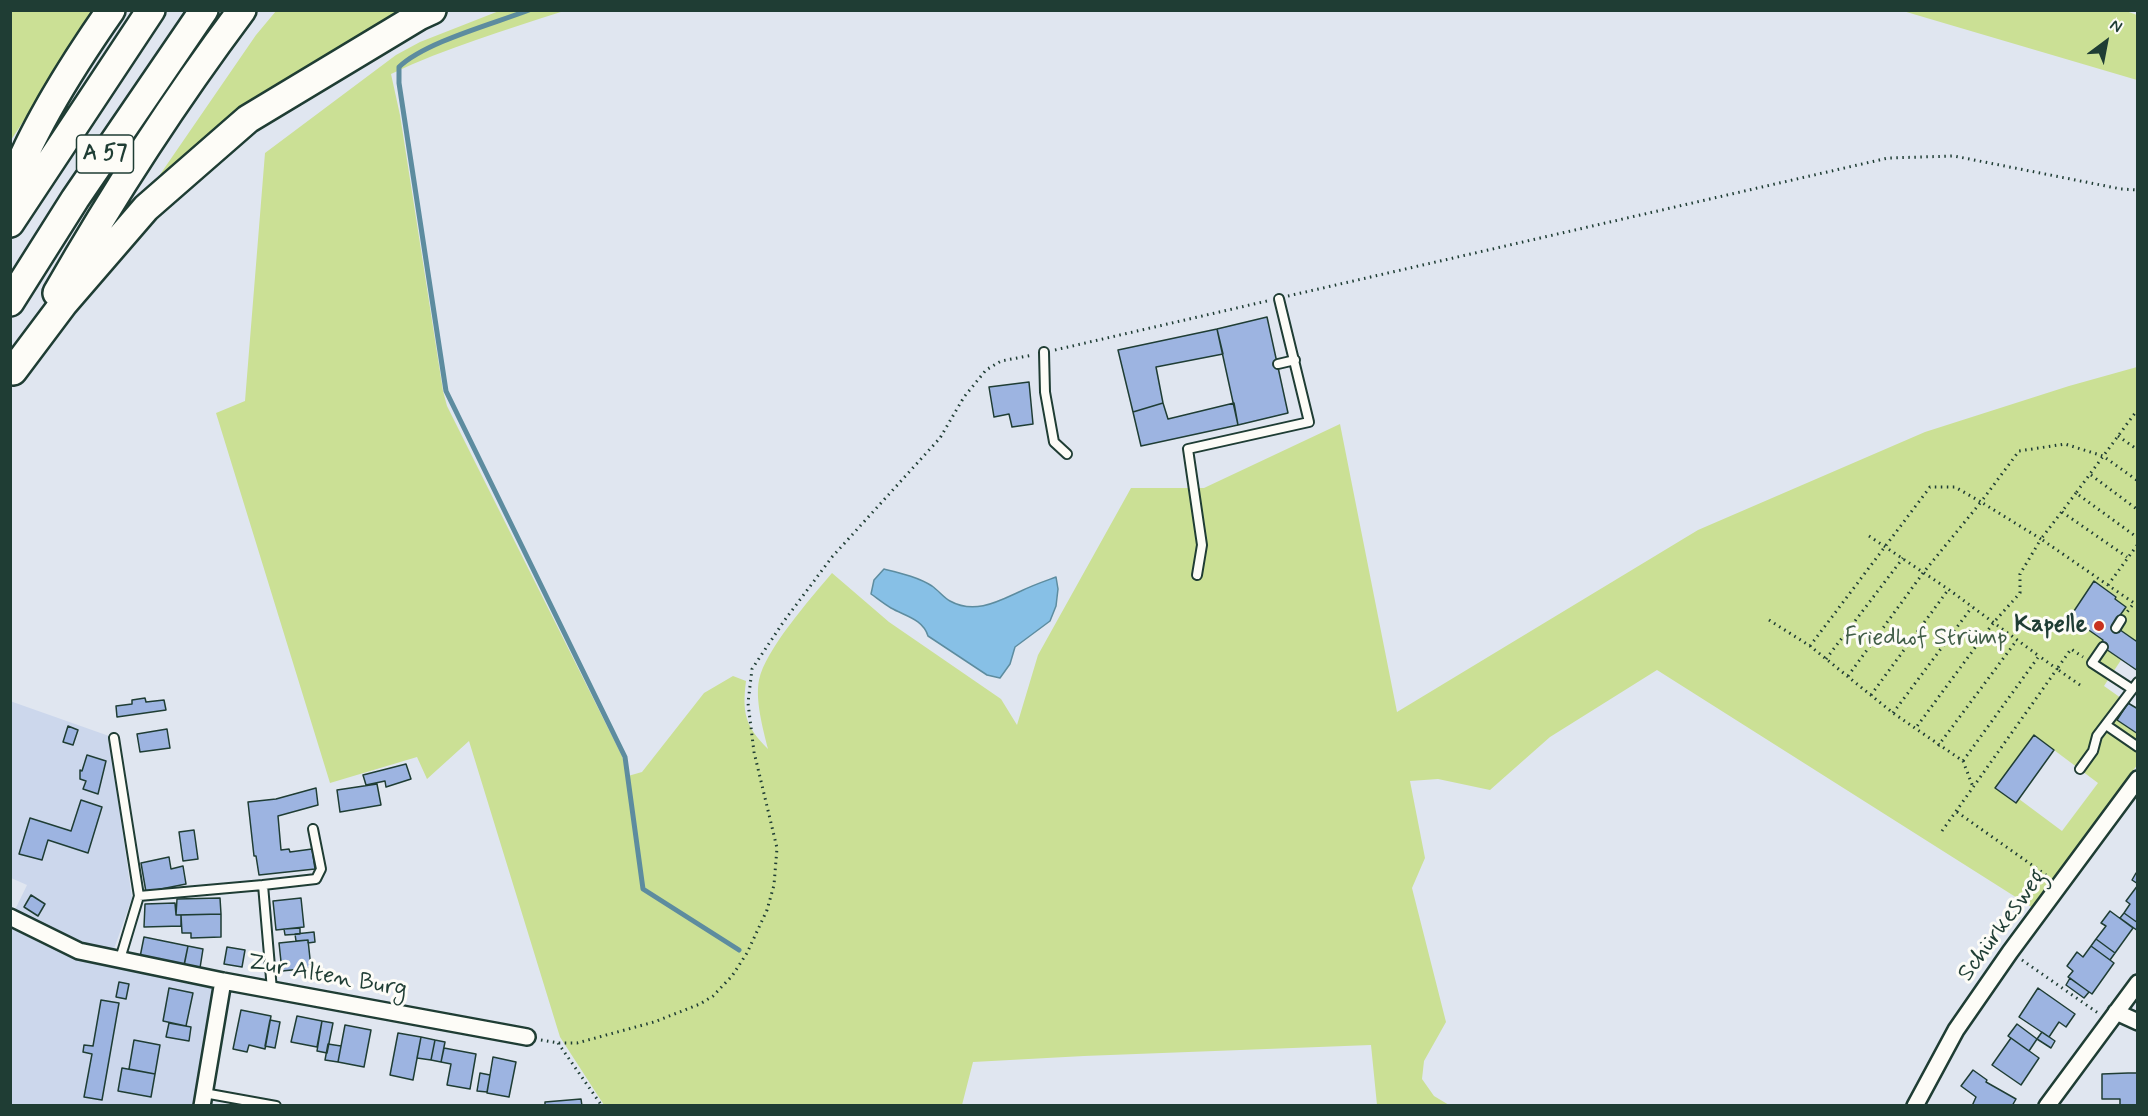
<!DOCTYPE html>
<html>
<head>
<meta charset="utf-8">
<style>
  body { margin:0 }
  #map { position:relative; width:2148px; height:1116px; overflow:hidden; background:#e0e6f0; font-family:Mynerve,sans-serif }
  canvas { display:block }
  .frame { position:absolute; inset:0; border:12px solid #1f3d34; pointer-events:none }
  .north { position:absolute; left:2076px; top:12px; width:60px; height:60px; -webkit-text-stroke:4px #fdfcf7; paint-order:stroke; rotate:32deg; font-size:16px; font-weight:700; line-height:24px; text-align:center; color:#1f3d34 }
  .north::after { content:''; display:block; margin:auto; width:21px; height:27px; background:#1f3d34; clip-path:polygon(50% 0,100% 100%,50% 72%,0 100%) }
</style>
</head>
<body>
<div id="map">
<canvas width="2148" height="1116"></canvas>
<div class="frame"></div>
<div class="north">N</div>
</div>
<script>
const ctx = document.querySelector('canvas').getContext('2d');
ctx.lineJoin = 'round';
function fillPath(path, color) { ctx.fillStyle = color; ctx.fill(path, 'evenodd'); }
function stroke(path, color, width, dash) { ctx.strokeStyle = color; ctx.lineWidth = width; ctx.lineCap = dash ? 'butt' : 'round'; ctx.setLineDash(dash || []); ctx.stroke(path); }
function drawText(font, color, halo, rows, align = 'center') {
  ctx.font = font + ' Mynerve,sans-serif'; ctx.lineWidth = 6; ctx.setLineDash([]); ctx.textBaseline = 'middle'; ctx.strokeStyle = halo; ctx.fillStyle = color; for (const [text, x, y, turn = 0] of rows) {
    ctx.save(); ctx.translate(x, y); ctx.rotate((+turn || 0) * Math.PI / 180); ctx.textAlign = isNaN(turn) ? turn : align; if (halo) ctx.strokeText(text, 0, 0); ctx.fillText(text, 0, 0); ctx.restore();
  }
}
fillPath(new Path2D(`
  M10,701L109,736L132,898L114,949L223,981L202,1105H11V918L27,885L11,878Z`), '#ccd7ec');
fillPath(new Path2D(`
  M11,11H96L11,140Z
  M276,11H418L137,208L256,35Z
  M499,11H564C505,30 446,48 391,74L400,115L443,391L447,406L622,756L628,776L642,772L704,693L733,676L746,681C742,713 745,726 768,749C763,729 755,700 759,680C765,650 811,598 832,573L889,622L1001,699L1017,725L1038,655L1131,488H1204L1340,424L1397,712L1698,530L1925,432L2069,386L2137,367V638L2136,641L2113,625L2125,607L2115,599L2116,596L2094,581L2070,616L2103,640L2100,645L2121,660L2104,686L2128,703L2117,720L2137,734V765L2033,908L1657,670L1550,737L1490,790L1438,779L1410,781L1425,858L1412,888L1446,1022L1424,1061L1422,1079L1434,1096L1449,1105H1377L1371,1045L1084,1056L973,1062L962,1105H604L560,1037L469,741L427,779L417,757L330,783L216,413L245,401L265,153L396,55L420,42ZM2034,735L2098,783L2062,831L2019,799L2015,803L1995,788Z
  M1903,11H2126L2137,15V80Z`), '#cbe095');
const water = new Path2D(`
  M884,569C900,573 918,577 932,586C939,591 944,598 950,601C975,615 999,601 1021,591C1033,585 1045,581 1056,577L1058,589L1056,606L1050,621L1015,647L1010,664L1000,678L987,675L928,636C923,619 905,616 891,608C884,604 878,599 871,594L874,580Z`);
fillPath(water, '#87c0e6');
stroke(water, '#5d8c9f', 1.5);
stroke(new Path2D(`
  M529,10C493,24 425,42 399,67V83L446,391L625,757L643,889L739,950`), '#5d8c9f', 5);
const building = new Path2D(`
  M1267,317L1288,413L1238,425L1217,329Z
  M1217,329L1223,354L1156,367L1163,403L1133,412L1118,350Z
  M1029,382L1033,424L1012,427L1009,414L994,417L989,387Z
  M1163,403L1168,419L1234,403L1238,425L1141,446L1133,412Z
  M2094,581L2116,597L2115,599L2126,607L2113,625L2136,641L2138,638V671L2100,645L2103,640L2070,617Z
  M145,698L146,702L164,700L166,710L117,717L116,706L132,704V700Z
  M2128,703L2138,709V734L2117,720Z
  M68,726L78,730L73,745L63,742Z
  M167,729L170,748L140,752L137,734Z
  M2034,735L2054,750L2016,803L1995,788Z
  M87,755L106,761L98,794L83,789L86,781L80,779V770L82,771Z
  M406,764L411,779L386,787L385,781L366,785L363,775Z
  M377,784L381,805L340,812L337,790Z
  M316,788L318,805L278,816L281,850L289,849L290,852L312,849L315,869L259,875L256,856H254L248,802L276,799Z
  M81,800L102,807L88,853L48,840L42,860L19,854L30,818L71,831Z
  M194,830L198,859L183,861L179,832Z
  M169,857L171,869L183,866L186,884L146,892L141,863Z
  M2136,873L2138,874V884L2132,880Z
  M2138,885V923L2124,913L2130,904L2126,901Z
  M31,895L45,904L38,916L24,907Z
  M220,898L221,914L176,915L177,899Z
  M301,898L304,927L276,930L273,901Z
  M175,903L176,915H181V926L144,927L145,904Z
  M2110,911L2133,928L2115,953L2096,939L2106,926L2101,923Z
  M2124,913L2138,923V931L2120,918Z
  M221,914V937L191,938V933H182L181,915Z
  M300,928V934L285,935L284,929Z
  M314,932L315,942L308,943V940L296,941L295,934Z
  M144,937L188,946L184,966L140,957Z
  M2096,939L2115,953L2110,960L2091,946Z
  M308,940L311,968L282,971L279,943Z
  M188,946L203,949L200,968L184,965Z
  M2091,946L2114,963L2092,994L2068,977L2073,971L2067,966L2077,952L2083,957Z
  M227,947L245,950L242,967L224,964Z
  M2070,978L2089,992L2084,998L2066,985Z
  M119,982L129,984L126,999L116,997Z
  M169,988L193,993L186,1026L163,1021Z
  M2038,988L2075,1014L2066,1027L2059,1022L2049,1037L2019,1017Z
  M101,1000L119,1003L102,1100L84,1097L92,1054L83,1052L84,1045L93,1046Z
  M241,1010L271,1016L265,1049L249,1045L247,1052L233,1049Z
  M297,1016L322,1021L317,1047L291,1042Z
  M270,1020L280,1022L275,1048L265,1046Z
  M322,1021L333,1023L327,1053L317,1051Z
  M169,1023L191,1027L189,1041L166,1037Z
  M2017,1024L2037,1039L2029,1051L2008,1036Z
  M345,1025L371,1030L364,1067L338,1062Z
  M2042,1032L2055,1041L2051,1048L2037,1039Z
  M398,1033L421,1037L413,1080L390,1075Z
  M421,1037L435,1040L431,1060L417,1058Z
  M2011,1038L2039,1058L2021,1085L1992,1065Z
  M134,1040L160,1045L155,1074L129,1069Z
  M435,1040L445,1042L441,1062L431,1060Z
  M328,1044L341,1046L338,1062L325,1060Z
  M444,1048L476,1054L470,1089L447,1085L451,1064L441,1062Z
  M493,1057L516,1062L509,1097L487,1093Z
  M122,1068L155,1074L151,1097L118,1091Z
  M1973,1070L1987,1080L1986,1082L2016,1099L2012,1106H1972L1976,1097L1961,1086Z
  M480,1073L490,1075L487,1092L477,1091Z
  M2128,1073H2138V1106H2120V1099H2102V1074Z
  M581,1099L582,1106H545V1102Z
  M231,1101L253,1106H230Z`);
fillPath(building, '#9db4e1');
stroke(building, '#1f3d34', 1.5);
const lane = new Path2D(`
  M1044,352L1045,392L1054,442L1067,454
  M1278,364L1295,360
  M1197,575L1202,545L1188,449L1309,422L1279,299
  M2116,628L2121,620
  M2103,647L2092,663L2132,689
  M2106,725L2138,747
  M114,738L139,896L120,959
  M2080,769L2093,751L2097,736L2138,682
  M263,885L316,879L321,869L313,829
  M139,896L263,885L272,990
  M204,1093L276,1106`);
const street = new Path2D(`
  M10,917L79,951L223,981L527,1037
  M2116,1012L2138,1022
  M202,1106L223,981
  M1915,1106L1956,1030L2010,952L2138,779
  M2047,1106L2138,983`);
const highway = new Path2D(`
  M10,190C31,130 74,63 111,10
  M10,223L151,10
  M57,293C113,195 174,101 242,10
  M10,302L75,199L204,10
  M13,371L64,303L146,208L248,119L419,16L432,10`);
stroke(lane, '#1f3d34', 12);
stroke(street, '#1f3d34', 20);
stroke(highway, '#1f3d34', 32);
stroke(new Path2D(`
  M1288,296L1888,158L1954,156L2121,189L2138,190
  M1055,350L1267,301
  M2138,409L2076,493L2138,538
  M2118,436L2138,450
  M2091,475L2138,510
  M2076,493L2041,539L2134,603L2127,612
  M2062,512L2127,557
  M1869,536L1948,589L2039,656L1963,761
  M2108,585L2138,544
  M1769,620L1810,646L1893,713L1963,761L1973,787
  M1810,646L1930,487H1955L1981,502L2019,451L2065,444L2103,456L2138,481
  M1826,659L1903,558
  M1848,676L1923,573L1981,502L2041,539L2020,574V593L1994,622L1915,729
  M2080,685L2057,669L2071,649L2083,657
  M1871,695L1948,590
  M1893,713L1972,607
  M1938,746L2017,640
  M1957,812L2046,875
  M1942,831L2057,669L2039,656
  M2022,960L2098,1013
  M541,1040L558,1043H577L654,1022L700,1004L713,996L732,976L747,953L767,910L774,885L777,848L754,752L748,703L752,669L784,621L832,557L940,438L964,397L986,370L1001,361L1033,355
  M558,1043L602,1106`), '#1f3d34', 3, [1.5, 4.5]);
stroke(lane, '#fdfcf7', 8);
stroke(street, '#fdfcf7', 15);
stroke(highway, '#fdfcf7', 27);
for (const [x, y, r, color] of [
  [2099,626,6,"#c8321e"]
]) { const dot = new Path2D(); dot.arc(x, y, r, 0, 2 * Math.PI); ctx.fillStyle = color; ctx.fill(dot); stroke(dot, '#fdfcf7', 2); }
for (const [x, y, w] of [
  [105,154,57]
]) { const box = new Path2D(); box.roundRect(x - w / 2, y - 19, w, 38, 4.5); ctx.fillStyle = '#fdfcf7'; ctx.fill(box); stroke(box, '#1f3d34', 1.5); }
drawText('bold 22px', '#1f3d34', null, [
  ["A 57",105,154]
]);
drawText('bold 24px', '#1f3d34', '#fdfcf7', [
  ["Kapelle",2087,626]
], 'right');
drawText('24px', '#415e47', '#fdfcf7', [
  ["Friedhof Strümp",1926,639]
]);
drawText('24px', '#1f3d34', '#fdfcf7', [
  ["Schürkesweg",2003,926,-54],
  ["Zur Alten Burg",327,977,10]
]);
</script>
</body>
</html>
